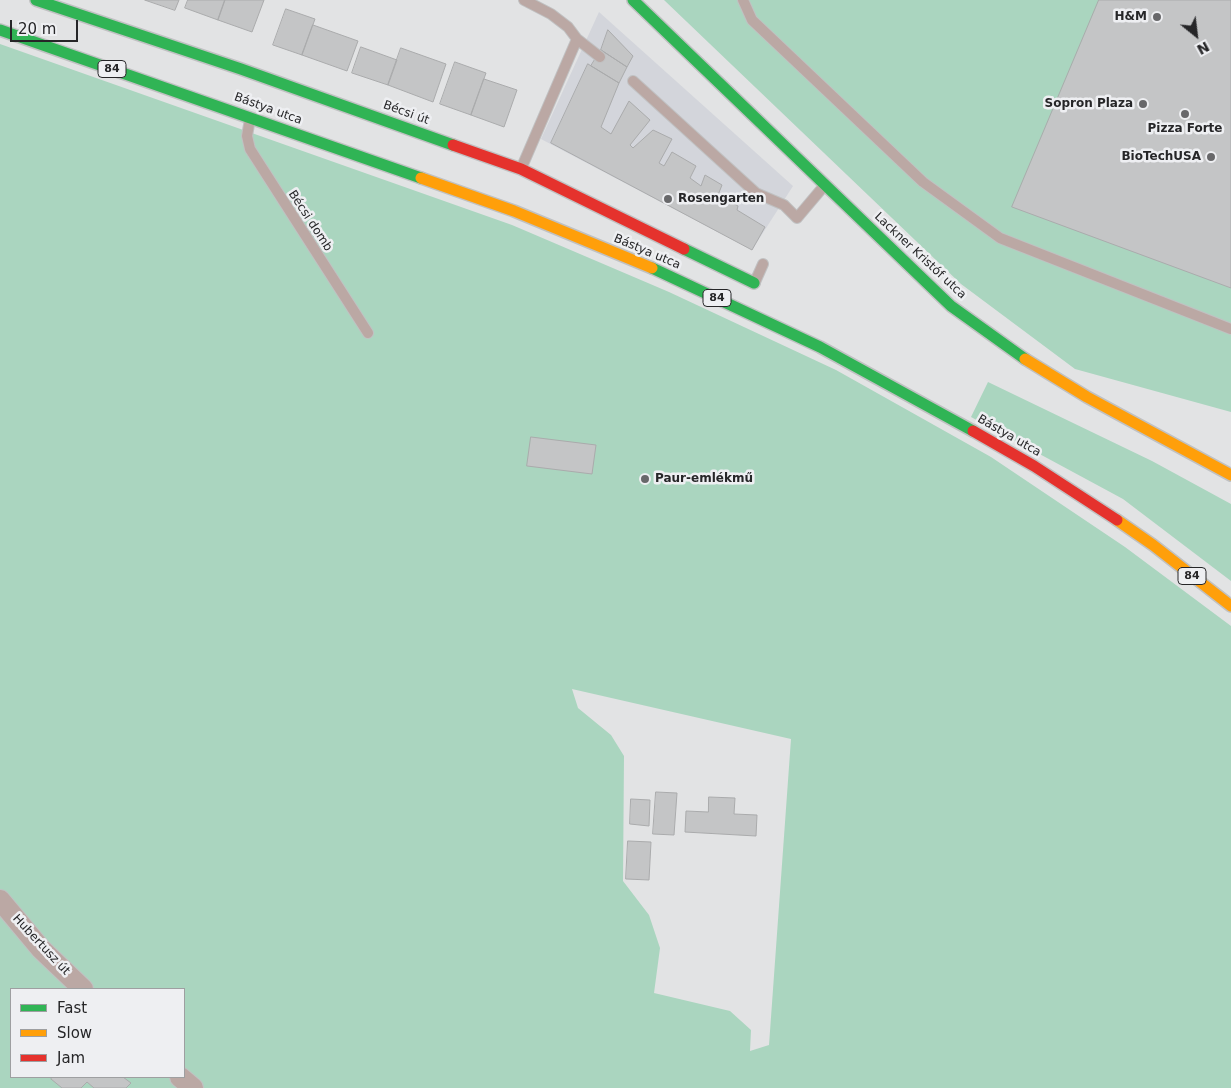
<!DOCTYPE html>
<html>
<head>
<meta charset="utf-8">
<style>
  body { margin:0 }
  #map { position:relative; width:1231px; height:1088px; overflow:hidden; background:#e2e3e4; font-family:"DejaVu Sans",sans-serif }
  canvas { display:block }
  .legend { position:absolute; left:10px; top:988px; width:175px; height:90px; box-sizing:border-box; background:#eeeff2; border:1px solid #9e9fa1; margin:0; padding:6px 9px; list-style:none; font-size:15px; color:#262628 }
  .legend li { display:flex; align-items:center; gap:10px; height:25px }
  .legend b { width:25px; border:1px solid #9e9fa1 }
  .north { position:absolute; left:1171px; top:10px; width:50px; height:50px; -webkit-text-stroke:4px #eeeff2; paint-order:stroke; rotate:151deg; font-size:14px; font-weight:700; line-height:20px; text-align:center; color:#262628 }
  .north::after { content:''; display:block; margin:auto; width:18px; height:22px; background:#262628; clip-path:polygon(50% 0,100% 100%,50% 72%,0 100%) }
  .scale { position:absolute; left:10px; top:20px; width:68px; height:22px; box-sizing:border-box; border:2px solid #262628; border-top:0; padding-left:6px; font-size:15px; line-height:18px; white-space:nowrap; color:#262628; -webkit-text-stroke:4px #eeeff2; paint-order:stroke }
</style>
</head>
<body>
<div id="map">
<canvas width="1231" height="1088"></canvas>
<ul class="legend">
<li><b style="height:6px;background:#30b455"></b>Fast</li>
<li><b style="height:6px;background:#ff9f0a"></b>Slow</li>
<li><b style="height:6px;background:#e5322d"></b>Jam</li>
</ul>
<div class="north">N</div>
<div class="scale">20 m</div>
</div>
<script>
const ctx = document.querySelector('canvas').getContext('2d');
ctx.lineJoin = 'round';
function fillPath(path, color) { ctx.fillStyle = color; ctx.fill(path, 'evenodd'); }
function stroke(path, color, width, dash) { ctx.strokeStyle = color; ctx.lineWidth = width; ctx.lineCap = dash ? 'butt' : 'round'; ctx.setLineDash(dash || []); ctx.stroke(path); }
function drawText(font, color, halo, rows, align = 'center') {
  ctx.font = font + ' "DejaVu Sans",sans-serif'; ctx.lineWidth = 5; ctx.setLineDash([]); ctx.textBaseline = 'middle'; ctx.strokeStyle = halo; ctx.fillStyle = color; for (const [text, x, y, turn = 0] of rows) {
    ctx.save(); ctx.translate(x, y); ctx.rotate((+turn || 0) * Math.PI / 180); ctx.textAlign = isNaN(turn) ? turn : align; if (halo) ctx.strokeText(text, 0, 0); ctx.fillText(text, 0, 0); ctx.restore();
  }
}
fillPath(new Path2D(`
  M599,12L793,186L752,250L541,139Z`), '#d3d5db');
fillPath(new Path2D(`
  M664,0H1231V412L1075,369L961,284Z
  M0,44L512,225L669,292L836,370L991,457L1125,547L1231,626V1088H0ZM572,689L791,739L769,1045L750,1051L751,1030L730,1011L654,993L660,948L649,915L623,881L624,756L611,735L578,708ZM11,989H184V1077H11Z
  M988,382L1152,461L1231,504V581L1123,499L971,417Z`), '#aad5bf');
const building = new Path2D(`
  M145,0H179L175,10Z
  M188,0H225L218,20L185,8Z
  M225,0H264L252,32L218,20Z
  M1099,0H1231V288L1012,207Z
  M286,9L315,19L302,55L273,45Z
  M313,25L358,41L347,71L302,55Z
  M608,30L633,56L627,67L601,50Z
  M361,47L397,60L388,85L352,73Z
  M401,48L446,64L433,102L388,85Z
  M601,50L627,67L619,83L591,66Z
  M455,62L486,73L471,115L440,104Z
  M588,64L619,83L601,127L611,134L629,101L650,120L630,145L633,148L653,130L672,139L659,163L664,166L672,152L696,166L690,178L701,186L705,175L722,185L718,195L738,206L737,210L765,227L752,250L551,143Z
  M484,79L517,90L504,127L471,115Z
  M531,437L596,445L592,474L527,466Z
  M656,792L677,793L674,835L653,834Z
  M709,797L735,798L734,814L757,815L756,836L685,832L686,811L708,812Z
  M631,799L650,800L649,826L630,824Z
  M628,841L651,842L649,880L626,879Z
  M53,1077H123L131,1083L126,1088H94L87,1082L81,1088H62L51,1079Z`);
fillPath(building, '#c4c5c6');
stroke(building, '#aaabac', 1);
const lane = new Path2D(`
  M524,0L551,14L568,27L577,39L600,57
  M743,0L752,20L923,182L1000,238L1231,329
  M633,81L756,193L784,205L797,218L824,186
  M250,119L247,136L250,149L368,333
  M521,169L577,39
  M755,282L763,264`);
const street = new Path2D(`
  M0,900L41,949L83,989
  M180,1077L193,1088`);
const fast = new Path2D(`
  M36,0L241,69L453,145
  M633,0L951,306L1025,359
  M0,30L421,178
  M684,249L754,283
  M652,268L820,347L973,431`);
const slow = new Path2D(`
  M421,178L514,211L652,268
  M1025,359L1087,397L1231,475
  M1117,520L1153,545L1231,606`);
const jam = new Path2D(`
  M453,145L521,169L684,249
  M973,431L1034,466L1117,520`);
stroke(lane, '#c0c1c2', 12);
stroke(street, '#c0c1c2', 22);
stroke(fast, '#c0c1c2', 14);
stroke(slow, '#c0c1c2', 14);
stroke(jam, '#c0c1c2', 14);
stroke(lane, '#bba8a4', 10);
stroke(street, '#bba8a4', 20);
stroke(fast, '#30b455', 11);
stroke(slow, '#ff9f0a', 11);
stroke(jam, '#e5322d', 11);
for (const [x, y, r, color] of [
  [1157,17,5,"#68686a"],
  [1143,104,5,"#68686a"],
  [1185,114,5,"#68686a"],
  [1211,157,5,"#68686a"],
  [668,199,5,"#68686a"],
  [645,479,5,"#68686a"]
]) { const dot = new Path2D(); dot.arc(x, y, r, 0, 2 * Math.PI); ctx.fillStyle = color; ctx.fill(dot); stroke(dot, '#eeeff2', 2); }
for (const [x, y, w] of [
  [112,69,28],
  [717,298,28],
  [1192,576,28]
]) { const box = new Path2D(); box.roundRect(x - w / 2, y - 8.5, w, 17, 4); ctx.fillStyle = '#eeeff2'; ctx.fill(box); stroke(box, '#262628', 1); }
drawText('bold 11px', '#262628', null, [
  ["84",112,69],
  ["84",717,298],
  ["84",1192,576]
]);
drawText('bold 12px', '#262628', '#eeeff2', [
  ["H&M",1147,17],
  ["Sopron Plaza",1133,104],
  ["Pizza Forte",1185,129,"center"],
  ["BioTechUSA",1201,157],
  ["Rosengarten",678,199,"left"],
  ["Paur-emlékmű",655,479,"left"]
], 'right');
drawText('12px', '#262628', '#eeeff2', [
  ["Bástya utca",268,109,20],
  ["Bécsi út",406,113,20],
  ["Bécsi domb",310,221,57],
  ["Bástya utca",647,252,23],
  ["Lackner Kristóf utca",920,256,43],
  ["Bástya utca",1009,436,30],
  ["Hubertusz út",41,945,47]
]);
</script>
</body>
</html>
